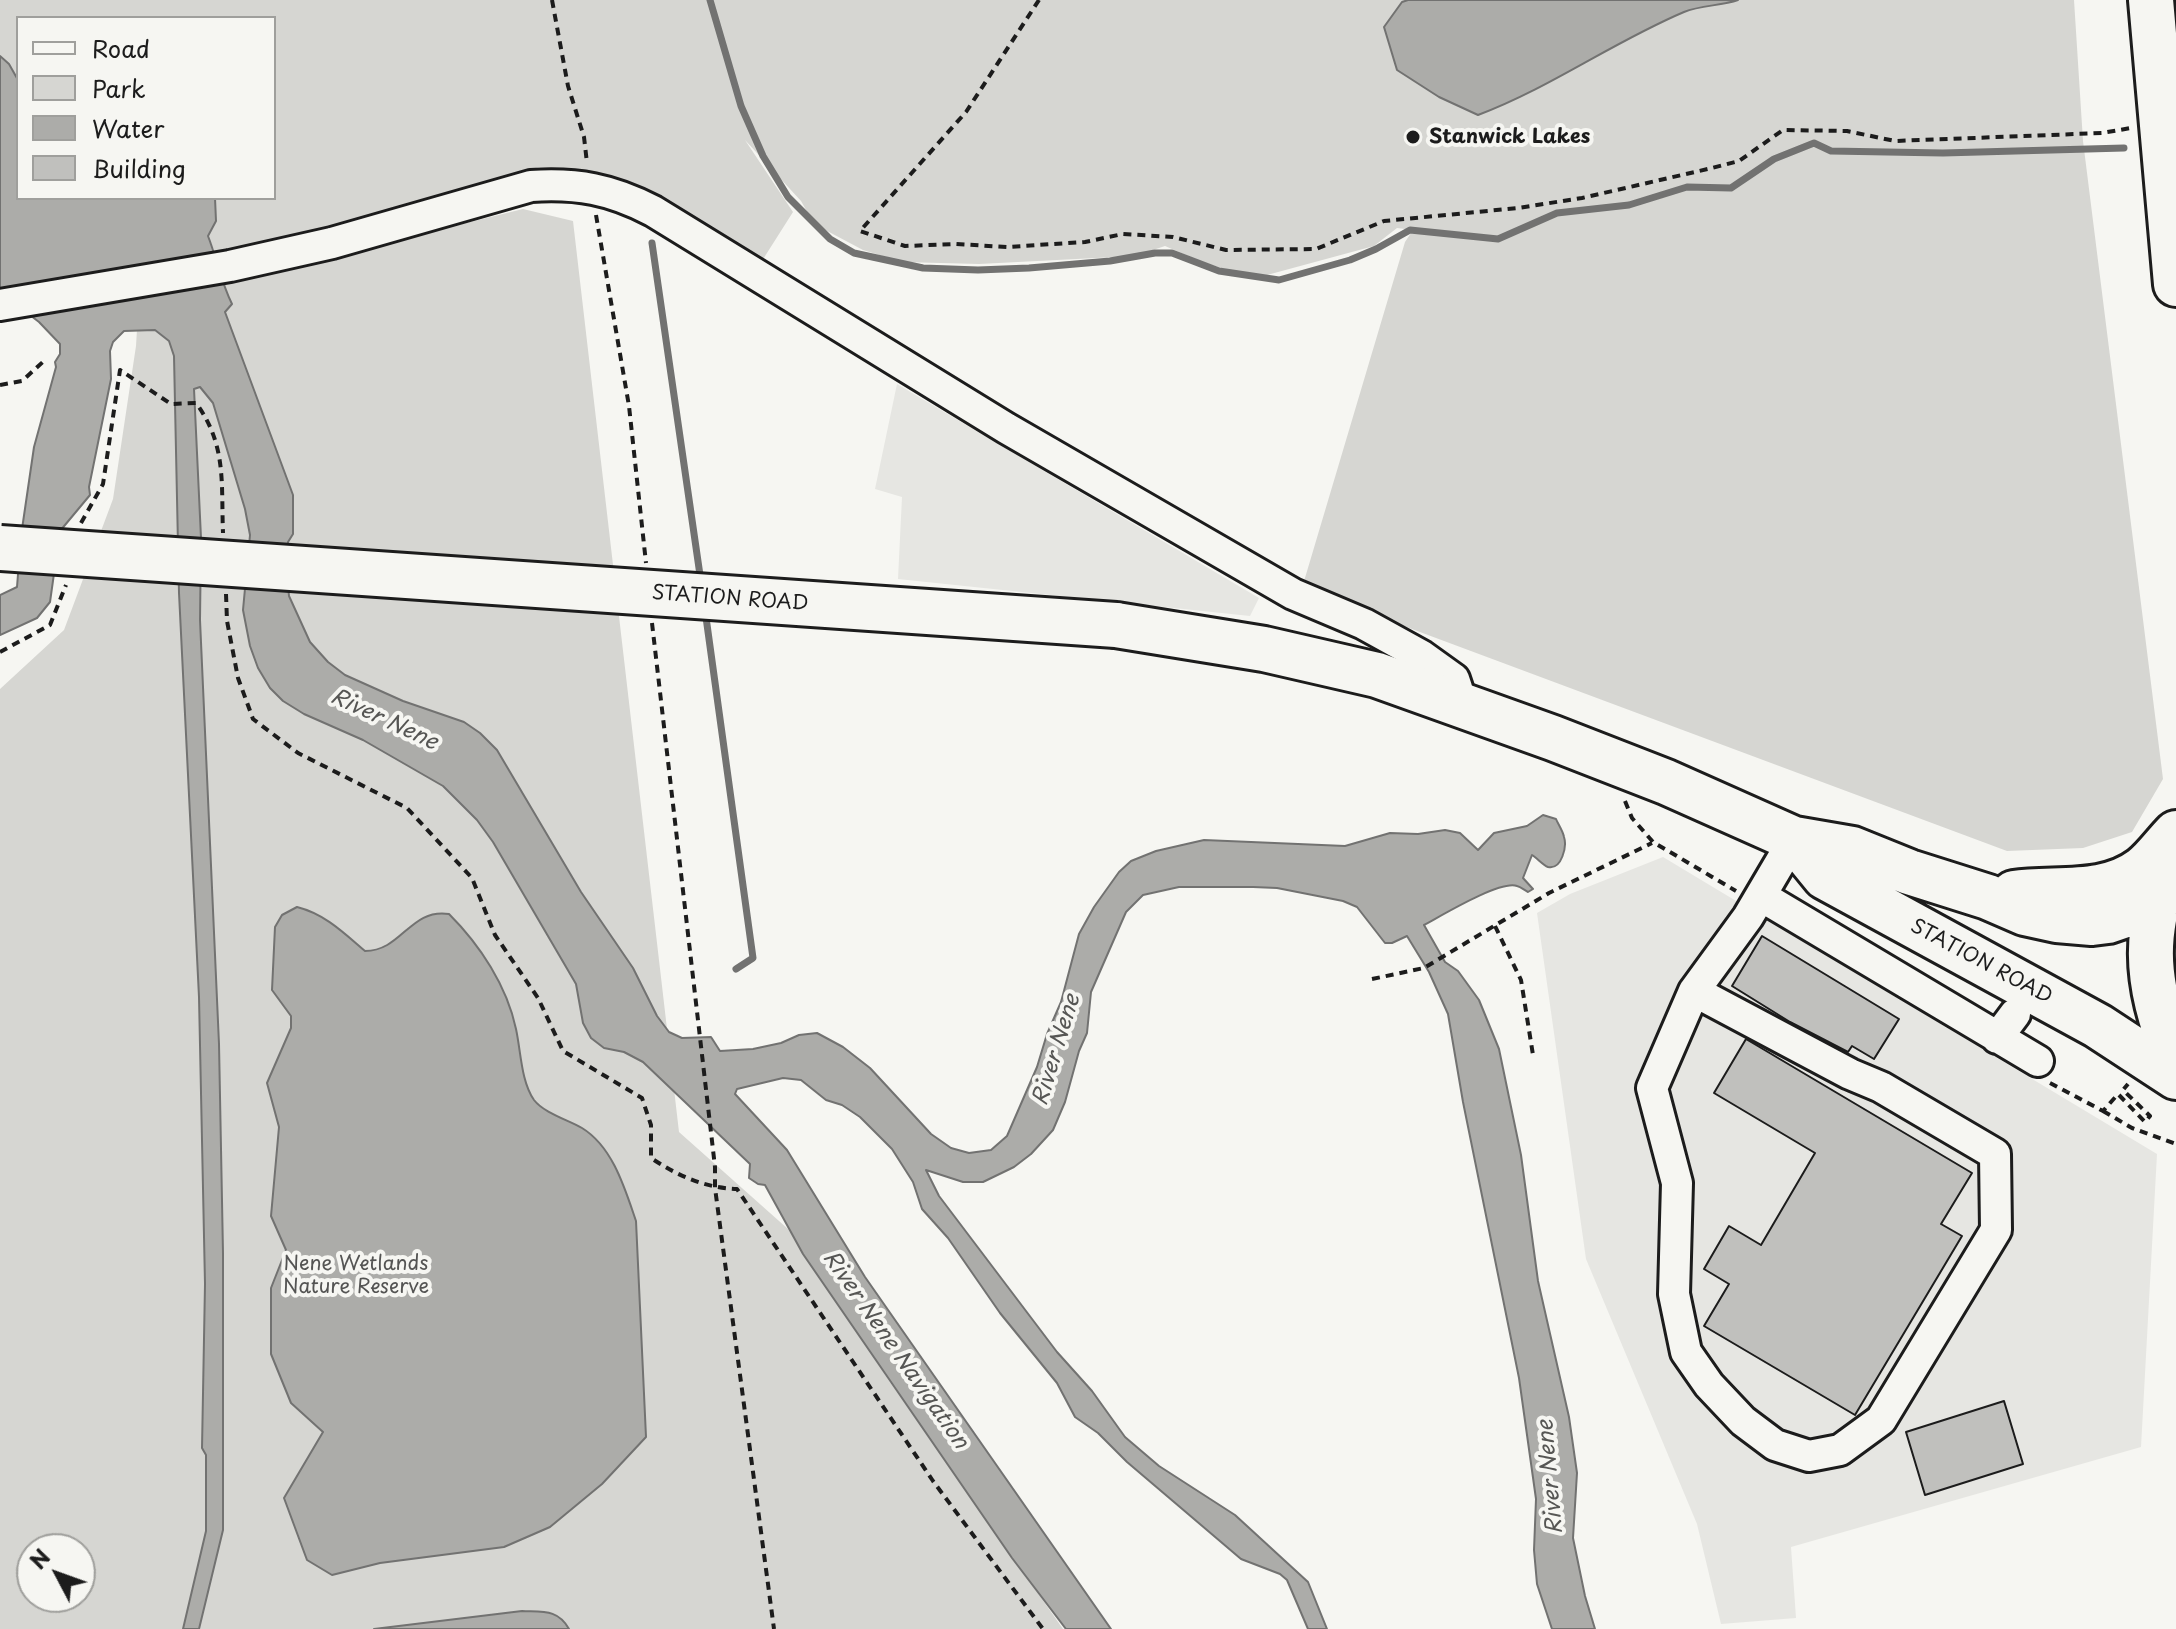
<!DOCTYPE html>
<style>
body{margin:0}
#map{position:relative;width:2176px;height:1629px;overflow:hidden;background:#f6f6f2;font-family:"Playpen Sans",sans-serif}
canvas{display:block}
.legend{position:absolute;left:16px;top:16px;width:260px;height:184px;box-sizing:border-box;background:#f6f6f2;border:2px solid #9f9f9c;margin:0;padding:10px 14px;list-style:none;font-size:24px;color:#1c1c1c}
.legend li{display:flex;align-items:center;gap:16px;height:40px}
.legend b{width:40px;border:2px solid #9f9f9c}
.north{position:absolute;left:16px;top:1533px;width:80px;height:80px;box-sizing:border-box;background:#f6f6f2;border:2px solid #9f9f9c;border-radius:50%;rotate:311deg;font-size:22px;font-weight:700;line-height:32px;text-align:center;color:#1c1c1c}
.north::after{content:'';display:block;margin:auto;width:28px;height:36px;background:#1c1c1c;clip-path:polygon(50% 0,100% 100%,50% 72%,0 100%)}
</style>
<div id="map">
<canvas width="2176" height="1629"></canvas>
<ul class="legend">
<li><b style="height:10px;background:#f6f6f2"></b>Road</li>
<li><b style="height:22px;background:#d6d6d2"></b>Park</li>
<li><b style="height:22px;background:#acaca9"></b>Water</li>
<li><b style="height:22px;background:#c0c0bd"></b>Building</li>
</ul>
<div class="north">N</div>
</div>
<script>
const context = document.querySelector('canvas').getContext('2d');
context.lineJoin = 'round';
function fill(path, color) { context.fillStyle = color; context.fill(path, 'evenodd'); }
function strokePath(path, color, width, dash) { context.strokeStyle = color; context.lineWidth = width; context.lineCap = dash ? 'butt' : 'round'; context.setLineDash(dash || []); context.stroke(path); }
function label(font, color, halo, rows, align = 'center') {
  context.font = font + ' "Playpen Sans",sans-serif'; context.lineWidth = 8; context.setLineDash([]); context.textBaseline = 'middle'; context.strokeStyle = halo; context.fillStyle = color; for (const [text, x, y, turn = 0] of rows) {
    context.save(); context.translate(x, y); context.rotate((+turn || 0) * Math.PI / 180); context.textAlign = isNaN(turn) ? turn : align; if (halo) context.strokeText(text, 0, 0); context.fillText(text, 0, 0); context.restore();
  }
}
fill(new Path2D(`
 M897,384L1259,598L1250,616L898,579L902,497L875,489Z
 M1663,857L2157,1154L2141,1447L1791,1547L1796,1618L1721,1624L1697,1524L1586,1259L1537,913L1570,894Z`), '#e6e6e2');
fill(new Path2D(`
 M0,0H2074L2083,141L2163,779L2132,832L2083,848L2007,851L1302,588L1405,242L1413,230L1397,228L1374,246L1267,275L1235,272L1205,263L1165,246L1135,256L979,264L902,262L863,250L814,224L801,201L745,140L793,212L760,264L633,188L595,172L539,167L219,262L208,236L216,221L215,198H274V18H18V80L9,64L0,56Z
 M523,209L573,221L679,1132L788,1229L890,1382L1063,1629H0V689L64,630L113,499L136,346L139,296L222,283ZM32,1549H80V1597H32Z`), '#d6d6d2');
const water = new Path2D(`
 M1408,0H1738C1721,6 1701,5 1684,12C1613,42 1550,88 1478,115L1439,97L1397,70L1384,27L1402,2Z
 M0,56L9,64L18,80V198H215L216,221L208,236C217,259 221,282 232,304L225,312L293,495V534L288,542L286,564L289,596L310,642L328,662L345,675L403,701L464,722L480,733L497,750L581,892L633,968L657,1016L669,1032L682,1038L711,1037L720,1051L753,1049L781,1043L799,1035L817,1033L843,1047L870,1068L931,1134L951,1148L969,1153L991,1150L1007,1136L1037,1067L1047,1034L1061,1002L1079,934L1094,907L1119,872L1131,861L1156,851L1204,840L1345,846L1390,833L1418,834L1445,830L1460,833L1478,850L1494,833L1527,826L1543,815L1556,819C1558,824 1563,831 1564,837C1567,846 1562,870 1548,867C1543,865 1537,858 1532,855L1523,878L1533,889L1528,892C1524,890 1521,887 1517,886C1500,880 1441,916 1424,925L1445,962L1458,971L1479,1000L1499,1049L1521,1155L1538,1281L1569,1417L1577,1473L1573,1538L1585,1596L1595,1629H1552L1537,1584L1534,1550L1536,1499L1519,1378L1463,1102L1448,1014L1429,972L1407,936L1392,943H1385L1357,907L1343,901L1277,888L1253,887H1179L1143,895L1126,912L1091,992L1087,1033L1079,1051L1065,1102L1053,1130L1031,1154L1014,1167L983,1182H963L926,1170L939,1196L1057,1352L1092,1391L1125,1437L1159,1466L1235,1515L1308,1582L1327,1629H1308L1287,1580L1280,1574L1241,1559L1127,1462L1098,1433L1075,1417L1057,1383L1000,1313L948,1238L922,1209L913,1182L892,1149L860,1117L842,1105L826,1100L801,1080L783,1078L737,1089L735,1094L787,1150L865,1277L1111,1629H1066L1012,1558L803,1254L765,1185L758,1184L749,1178L750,1164L643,1062L624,1052L604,1048L591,1038L583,1023L576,984L493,842L477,820L443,786L363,740L304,714L283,701L270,688L258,668L250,646L243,610L250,535L245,509L213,403L200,387L194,389L201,538L200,620L219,1044L223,1253V1530L199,1629H183L206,1531V1455L202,1448L205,1284L199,997L179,593L174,356L169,341L155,330L124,331L113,342L110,351L111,379L89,487L90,495L60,531L50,602L37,618L0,635V595L17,587L21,536L34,447L56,367L55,362L60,354V344L39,322L0,292Z
 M297,907C325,914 344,933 365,951C402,951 410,908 449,914C480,945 507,986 516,1029C521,1052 521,1081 534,1100C544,1113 568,1120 582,1128C613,1147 625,1189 636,1221L646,1437L602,1484L550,1527L504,1547L380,1563L332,1575L307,1560L284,1498L323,1432L291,1403L271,1354V1288L286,1250L271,1216L279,1127L267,1083L291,1028V1016L272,990L275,927L282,915Z
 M522,1611C543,1612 558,1609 569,1629H374Z`);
fill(water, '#acaca9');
strokePath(water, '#727271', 2);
strokePath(new Path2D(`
 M710,0L741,106L763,156L788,197L830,239L854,253L923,268L978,270L1029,268L1110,261L1155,253H1172L1219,271L1279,280L1350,260L1376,249L1410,230L1498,239L1557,213L1629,205L1687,187L1731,188L1774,159L1814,143L1831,151L1943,153L2124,148
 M652,243L701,582
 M705,610L753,958L736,969`), '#727271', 7);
const building = new Path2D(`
 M1762,936L1899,1019L1874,1059L1852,1046L1848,1052L1790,1022L1732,986Z
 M1746,1039L1972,1173L1941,1224L1962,1236L1855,1415L1704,1326L1729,1284L1704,1269L1729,1226L1761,1245L1815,1153L1714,1093Z
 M2004,1401L2023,1464L1925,1495L1906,1432Z`);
fill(building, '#c0c0bd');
strokePath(building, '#1c1c1c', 2);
const minor = new Path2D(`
 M0,305L230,266L332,243L531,186C577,183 611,189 653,211L1006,428L1293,594L1364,624L1422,656L1454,679L1457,688L1452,701
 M1761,896L2038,1061
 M1694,991L1850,1074L1881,1087L1995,1154L1996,1230L1881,1420L1840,1450L1809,1456L1775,1445L1743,1421L1709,1385L1686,1352L1674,1294L1677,1183L1652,1088L1694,991L1748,917L1794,839
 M1997,1038L2015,1014`);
const highway = new Path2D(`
 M2151,0L2176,284
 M1116,625L1264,649L1377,675L1553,738L1666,782L1794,839L1852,849L1909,872L1988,897L2025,913L2057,920L2092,923L2108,921L2137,911L2176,888
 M1794,839L1825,877L2098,1026L2176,1077
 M2176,847C2142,929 2143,979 2176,1060
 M2014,893C2056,887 2105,897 2142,869C2154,860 2165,844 2176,833`);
strokePath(minor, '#1c1c1c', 36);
strokePath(highway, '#1c1c1c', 50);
strokePath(new Path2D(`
 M552,0L568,86L584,137L587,163
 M1039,0L966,112L860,231L905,246L956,244L1007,247L1085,242L1123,234L1173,237L1226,250L1316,249L1384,221L1518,208L1582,198L1712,168L1739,161L1783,130L1847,131L1895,141L2102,133L2131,128
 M596,215L629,406L646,563
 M0,385L22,381L45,360
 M81,523L103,484L120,370L171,404L196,403C227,445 221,484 223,533
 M226,594L227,621L238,678L253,719L298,753L407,808L472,878L495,935L538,998L563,1051L642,1098L651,1125V1158C678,1176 705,1188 737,1189L933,1481L1043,1629
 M652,623L715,1167V1188L774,1629
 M0,652L50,625L66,585
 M1625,801L1632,818L1653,842L1736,891
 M1495,926L1521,980L1533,1055
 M1372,979L1424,968L1549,893L1652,843
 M2050,1083L2103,1111L2118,1094L2145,1122L2150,1116L2123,1090L2128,1084
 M2103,1111L2132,1128L2176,1144`), '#1c1c1c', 4, [8, 6]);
strokePath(minor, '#f6f6f2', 30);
strokePath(highway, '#f6f6f2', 44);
const highwayBridge = new Path2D(`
 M0,548L1116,625`);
strokePath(highwayBridge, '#1c1c1c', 50, []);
strokePath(highwayBridge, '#f6f6f2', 44);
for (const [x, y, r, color] of [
 [1413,137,8,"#1c1c1c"]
]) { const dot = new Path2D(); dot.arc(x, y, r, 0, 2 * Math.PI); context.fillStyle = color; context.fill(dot); strokePath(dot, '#f6f6f2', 3); }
label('bold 20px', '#1c1c1c', '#f6f6f2', [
 ["Stanwick Lakes",1429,137]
], 'left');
label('20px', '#1c1c1c', '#f6f6f2', [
 ["STATION ROAD",730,599,4],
 ["STATION ROAD",1981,962,28]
]);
label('20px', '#545453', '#f6f6f2', [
 ["Nene Wetlands",356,1264],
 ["Nature Reserve",356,1287]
]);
label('italic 22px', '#565654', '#f6f6f2', [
 ["River Nene",384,720,25],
 ["River Nene",1057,1050,-73],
 ["River Nene Navigation",895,1350,55],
 ["River Nene",1551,1477,-95]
]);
</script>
